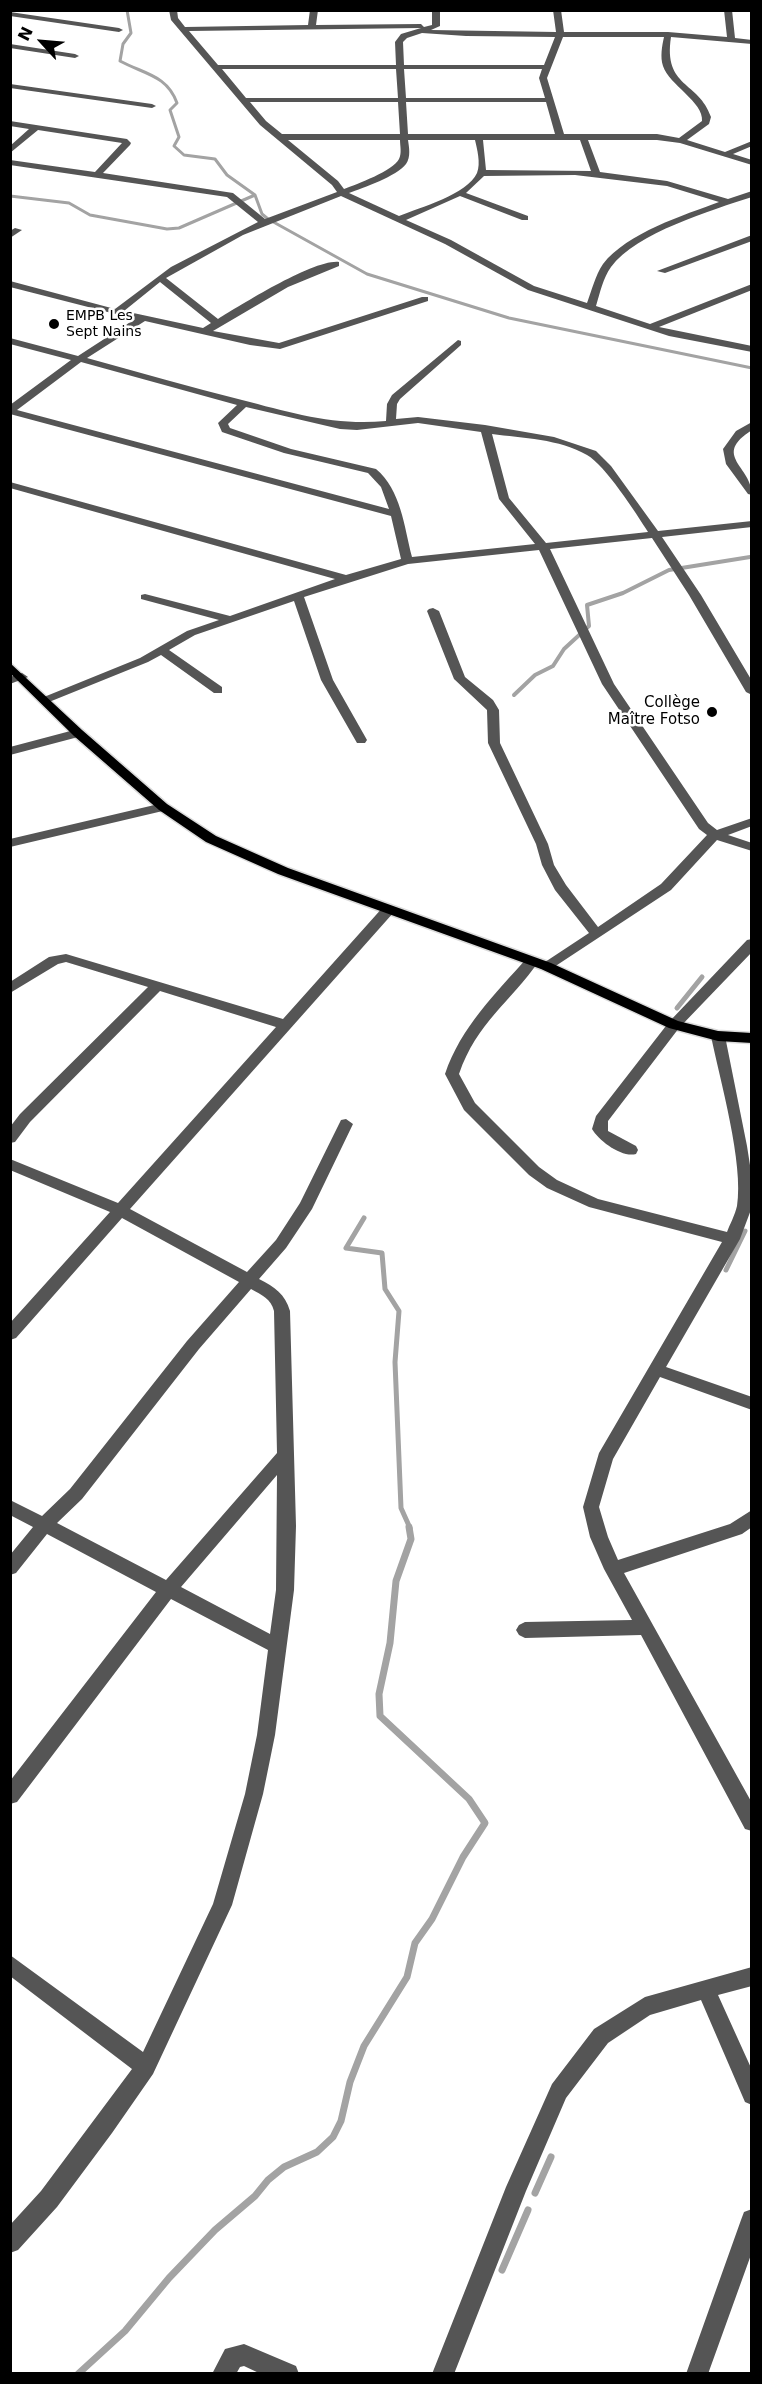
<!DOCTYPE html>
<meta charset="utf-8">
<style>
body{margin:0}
#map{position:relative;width:762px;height:2384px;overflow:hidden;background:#fff;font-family:"DejaVu Sans",sans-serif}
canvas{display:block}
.frame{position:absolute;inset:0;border:12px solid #000;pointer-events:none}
.north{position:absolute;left:12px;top:12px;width:60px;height:60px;-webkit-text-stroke:4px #fff;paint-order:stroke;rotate:296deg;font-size:16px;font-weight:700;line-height:24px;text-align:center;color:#000}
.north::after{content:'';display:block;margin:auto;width:21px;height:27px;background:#000;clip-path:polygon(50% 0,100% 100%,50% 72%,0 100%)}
</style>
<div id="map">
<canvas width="762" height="2384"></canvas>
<div class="frame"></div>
<div class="north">N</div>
</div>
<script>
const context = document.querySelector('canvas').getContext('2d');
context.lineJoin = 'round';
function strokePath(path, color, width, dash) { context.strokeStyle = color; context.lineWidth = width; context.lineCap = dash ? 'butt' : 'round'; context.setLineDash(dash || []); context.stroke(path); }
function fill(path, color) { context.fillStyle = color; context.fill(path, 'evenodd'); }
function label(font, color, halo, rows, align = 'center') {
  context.font = font + ' "DejaVu Sans",sans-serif'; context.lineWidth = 5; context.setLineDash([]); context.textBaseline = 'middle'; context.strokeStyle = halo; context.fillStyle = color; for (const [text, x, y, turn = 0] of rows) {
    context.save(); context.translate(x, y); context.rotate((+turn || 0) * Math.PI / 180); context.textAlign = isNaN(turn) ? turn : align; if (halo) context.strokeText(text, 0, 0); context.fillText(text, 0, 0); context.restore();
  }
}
strokePath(new Path2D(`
 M127,10L131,33L123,44L120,61C144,74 167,75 177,103L170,110L179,137L174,146L184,155L215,159L227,175L255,195L262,214L268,219L367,274L509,318L752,368
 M10,196L69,203L90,215L167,229L179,228L255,195`), '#a3a3a3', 3);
strokePath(new Path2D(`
 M514,695L535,675L553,666L564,649L589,626L587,605L623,593L669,570L750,557`), '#a3a3a3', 4);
strokePath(new Path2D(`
 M677,1008L702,977
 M364,1218L346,1248L382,1253L385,1289L399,1311L395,1362L401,1508L410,1528
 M726,1270L745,1231`), '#a3a3a3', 5);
strokePath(new Path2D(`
 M535,2193L551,2157
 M502,2270L528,2210
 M78,2374L125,2331L169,2278L215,2230L255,2196L268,2180L284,2167L317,2152L333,2137L341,2121L350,2082L364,2046L407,1977L415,1943L432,1919L463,1857L485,1823L469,1799L380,1716L379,1694L390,1643L396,1581L411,1539L409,1527`), '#a3a3a3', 7);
const major = new Path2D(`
 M10,663L82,730L167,804L216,836L288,868L551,963L678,1021L718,1031L752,1033V1043L718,1041L669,1028L541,969L278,874L206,842L159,810L74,736L10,673Z`);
strokePath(major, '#dbdbdb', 3);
fill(new Path2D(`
 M169,10H177L178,18L185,27L308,25L310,10H318L316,25L421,24L424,27L432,25V10H440V26L431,30L556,32L553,10H561L564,32H668L727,37L724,10H732L735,38L752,40V44L671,37C663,88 699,81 711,117L709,124L687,140L725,152L752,141V146L733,154L752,160V165L680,143L657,140H588L600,172L667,181L728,199L752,191V197C712,210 636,233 611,267C603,278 600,293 596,306L650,324L752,284V290L659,327L752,346V352L669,336L528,290L445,244L341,196L243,235L166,278L218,319C241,305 314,259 339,262V266L288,287L213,331L279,343L422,297H428V301L280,349L250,345L145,321L87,358C139,372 190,387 242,400C292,413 335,426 386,421L387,404L392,395L458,340L461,341V345L400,399L397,404L396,419L418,417L485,425L554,437L596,451L611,466L658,531L752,521V527L662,537L701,595L752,681V695L746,692L689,595L652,538L550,549L614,684L708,823L717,830L752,818V826L728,835L752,843V851L717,840L671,890L551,969H541L539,966L589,933L555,890L542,865L536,844L488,743L487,710L454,679L427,611L429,609L433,608L439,611L465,677L493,700L499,710L500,743L548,844L554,865L566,885L598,927L661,884L707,835L699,829L602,684L539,550L408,564L304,597L333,680L367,740L365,743H357L321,680L294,601L195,635L169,650L222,687V693H214L161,655L148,662L49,702H41L39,699L140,658L187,631L219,620L141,599V595L145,594L230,616L335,579L10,488V482L346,575L401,559L391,516L10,414V405L71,360L10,344V338L78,356L135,319L10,287V281L115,309L171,267L258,222L227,197L10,165V160L95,172L122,143L38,130L10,153V146L29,129L10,126V121L127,139L131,143L130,145L103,173L233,193L265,219L337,192L332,185L260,125L171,20ZM421,28L401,34L395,42L396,65H218L189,31ZM422,33L466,36L555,37L544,65H404L403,42L407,38ZM563,37H664C662,46 660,57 663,66C669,85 704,102 702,121L679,138L657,134H564L547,78ZM222,69H396L398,98H246ZM404,69H542L539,78L545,98H406ZM250,102H398L400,134H282L266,121ZM406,102H546L555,134H408ZM288,140H400C400,146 402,153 399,159C393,171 357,184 344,189L338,181ZM408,140H475C477,149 481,163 477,173C468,194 419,208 399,216L349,193C363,188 397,176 406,164C411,157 409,147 408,140ZM483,140H580L591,171L486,170ZM575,175L667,186L719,202C684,215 627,233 603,264C595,276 592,290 587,303L534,286L451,240L406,220L460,196L522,220H528V216L466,193L484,176ZM160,282L211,323L203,328L124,311ZM81,362L237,405L218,423L222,432L284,453L368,473L381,487L389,509L17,410ZM246,407L340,429L357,430L418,423L481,432L499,499L535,544L412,557C404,526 401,490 376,469L291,449L230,428L228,424ZM492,434C522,438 560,439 587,455C605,465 636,513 648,532L546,543L509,498Z
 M10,12L119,28L123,30L119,32L10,16Z
 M10,44L75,54L79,56L75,58L10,48Z
 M10,84L152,104L156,106L152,108L10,88Z
 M15,228L22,230L10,238V231Z
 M752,235V241L665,273L657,271Z
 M752,422V430C711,456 752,466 752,495L748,494L726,464L723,449L736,431Z
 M22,673L28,677L10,684V677Z
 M78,729L84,733L82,736L10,755V747Z
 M163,803L167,804V810L10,847V839Z
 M389,905L396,909L394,912L130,1209L247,1272L276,1240L300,1203L341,1120L346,1119L353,1124L312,1209L286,1248L259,1279C275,1287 285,1294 290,1311L296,1526L294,1590L275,1735L263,1794L232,1905L153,2074L112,2133L57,2207L18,2250L10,2253V2225L41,2191L132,2069L10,1976V1955L143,2052L213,1904L245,1794L257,1735L268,1650L171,1599L17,1802L10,1804V1781L156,1592L47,1534L16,1573L10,1575V1555L33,1527L10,1515V1500L42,1516L70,1489L187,1341L239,1282L122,1218L16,1338L10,1340V1323L110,1212L10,1170V1159L118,1203L276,1027L160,991L30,1122L15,1142L10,1143V1127L20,1114L148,987L66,962L58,964L10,993V982L49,957L66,954L283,1019L384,906ZM251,1289C262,1295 271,1299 274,1311L277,1453L166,1580L57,1523L82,1499L199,1349ZM277,1475L276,1590L270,1634L181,1587Z
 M752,939V952L679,1028L608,1121V1131L636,1146L638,1150L636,1154C622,1158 599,1141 592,1129L596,1116L669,1022L747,940Z
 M532,957L539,961C510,1003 477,1022 459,1074L475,1103L539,1167L557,1180L598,1199L727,1232C730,1224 735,1215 737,1206C744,1164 720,1080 711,1036L718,1031L725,1036L747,1146L752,1178V1207L740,1239L666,1367L752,1397V1410L660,1377L613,1459L599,1507L608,1537L618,1560L730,1524L752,1510V1527L742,1534L624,1573L752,1803V1831L745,1829L641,1635L525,1638L519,1635L516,1630L519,1625L525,1622L632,1620L604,1569L590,1537L583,1507L599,1453L722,1242L589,1207L547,1188L529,1175L464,1110L445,1074C461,1027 495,994 527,958Z
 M752,1967V1986L718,1995L752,2070V2105L745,2102L701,2000L650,2015L608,2043L566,2098L526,2191L454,2374H432L506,2187L552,2084L594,2029L645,1997Z
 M752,2209V2252L708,2374H686L741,2220L744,2212Z
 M244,2344L296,2366L299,2374H261L244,2366L240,2367L236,2374H212L225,2349Z`), '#555');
fill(major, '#000');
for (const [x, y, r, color] of [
 [54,324,6,"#000"],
 [712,712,6,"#000"]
]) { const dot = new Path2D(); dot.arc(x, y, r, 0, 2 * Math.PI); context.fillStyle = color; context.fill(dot); strokePath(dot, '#fff', 2); }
label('14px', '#000', '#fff', [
 ["EMPB Les",66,316],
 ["Sept Nains",66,332]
], 'left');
label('15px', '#000', '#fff', [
 ["Collège",700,703],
 ["Maître Fotso",700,720]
], 'right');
</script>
